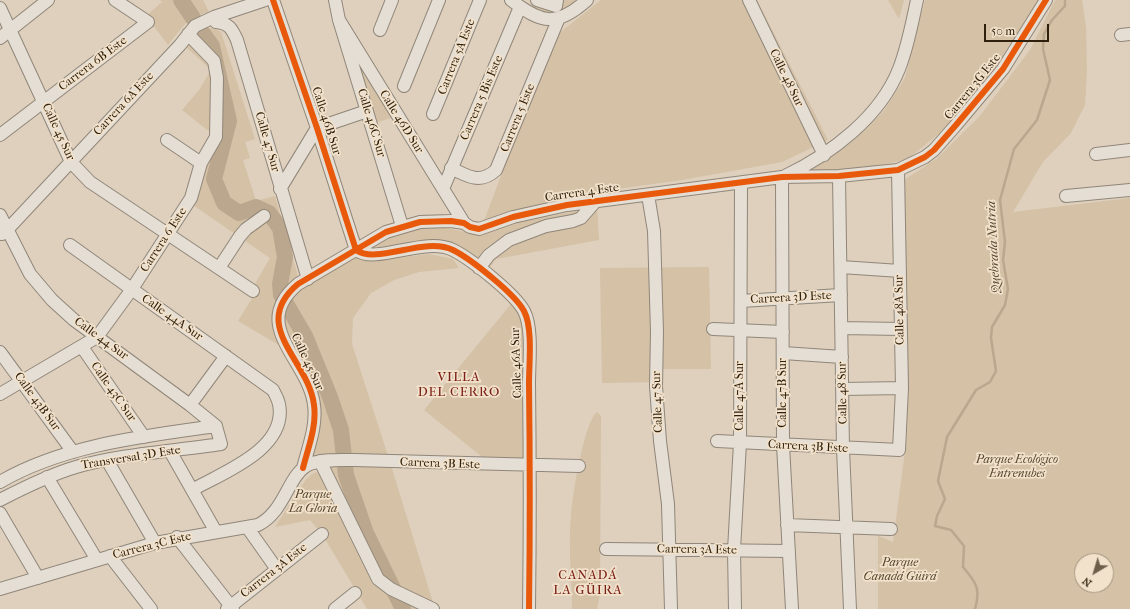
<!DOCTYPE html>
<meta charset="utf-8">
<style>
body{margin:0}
#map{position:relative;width:1130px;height:609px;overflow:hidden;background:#ded0bd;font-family:"IM FELL French Canon",serif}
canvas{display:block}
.north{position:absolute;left:1074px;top:553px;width:40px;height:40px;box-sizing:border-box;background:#f2e2cc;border:1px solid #a4947f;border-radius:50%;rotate:218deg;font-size:11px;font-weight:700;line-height:16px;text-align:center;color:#2f200b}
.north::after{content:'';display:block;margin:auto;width:14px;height:18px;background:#6c5e49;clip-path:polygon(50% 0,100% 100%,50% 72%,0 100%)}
.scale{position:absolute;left:984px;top:24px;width:65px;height:18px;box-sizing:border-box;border:2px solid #2f200b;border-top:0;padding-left:5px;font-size:12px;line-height:14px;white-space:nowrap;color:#2f200b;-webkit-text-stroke:3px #f2e2cc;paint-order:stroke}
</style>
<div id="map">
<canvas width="1130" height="609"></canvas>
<div class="north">N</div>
<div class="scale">50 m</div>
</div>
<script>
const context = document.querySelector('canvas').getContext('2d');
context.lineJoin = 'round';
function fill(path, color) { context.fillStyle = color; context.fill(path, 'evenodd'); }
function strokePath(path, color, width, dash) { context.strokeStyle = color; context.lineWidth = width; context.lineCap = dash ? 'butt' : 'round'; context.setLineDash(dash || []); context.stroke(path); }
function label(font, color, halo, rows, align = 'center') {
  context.font = font + ' "IM FELL French Canon",serif'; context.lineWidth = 3.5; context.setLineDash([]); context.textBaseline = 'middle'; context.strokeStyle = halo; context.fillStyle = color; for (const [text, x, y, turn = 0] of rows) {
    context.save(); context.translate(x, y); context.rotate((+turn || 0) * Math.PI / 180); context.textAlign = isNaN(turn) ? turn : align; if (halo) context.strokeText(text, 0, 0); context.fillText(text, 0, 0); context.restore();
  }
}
fill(new Path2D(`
 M160,0H203L209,12C187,17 181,29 168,45L146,16L162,2Z
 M560,0H582L560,16L536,12L523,2L557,12Z
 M601,0H757L828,140L782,162L682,180L566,196L484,221L553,38Z
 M888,0H904L899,19Z
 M925,0H1039L982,87L942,131L908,159L864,169L811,170L853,141L883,112L905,78Z
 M1055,0H1082L1086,27L1087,71L1085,105L1071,133L1043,162L1013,212L1130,198V609H878V536L893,542L907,436L908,379L904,180L936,159L979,117L1030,50ZM1082,561H1106V585H1082Z
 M203,28H213L221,32L255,139L245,142L250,158L243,160L256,201L275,196L299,280L274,329L279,345L238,321L256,292L252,289L270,258L193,205L201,176L220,140L182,110L199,90L211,70L185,46Z
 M350,43L393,117L373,124Z
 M597,207L599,240L496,259L489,269L465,251H363L407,229L440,227L477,234L515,223Z
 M429,254L453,259L459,268L419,272L394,280L371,293L353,318L352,344L390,462L435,609H367L322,534L310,520L275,527L306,479L312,474L319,471L309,459C312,445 318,431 319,417C322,382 300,348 280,322L290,297L301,286L353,256L374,261Z
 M709,267L711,369H663V382L602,383L600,268Z
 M511,304C520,314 522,324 524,338L523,462L487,461L424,410Z
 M597,412L601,416L600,594L597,609H572C572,579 568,547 571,517C572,498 584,422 597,412Z`), '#d4c1a6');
strokePath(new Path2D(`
 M975,609C981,589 976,582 963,567L964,546L951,530L935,526L937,516L945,499L938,481L947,437L976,390L990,382L996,371L991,338L992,327L1005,305L1008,289L1003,260L1005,242L1000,200L1014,149L1037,120L1050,80L1043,49L1044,34L1052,20L1065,6V0`), '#baa78d', 2.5);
strokePath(new Path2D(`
 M181,0L193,18
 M201,31L212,46L229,121L214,179L224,203L239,213L256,207L269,213L280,228L285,257L280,284L281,295L305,336L330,397L341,430L346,475L366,533L403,609`), '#baa78d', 16);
const minor = new Path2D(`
 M273,0L317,128L356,250C377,265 424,236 453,250C471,259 515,294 524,311C533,328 529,363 529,383C530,458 530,533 529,609
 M335,0L339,20L402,226
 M511,0C542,24 557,27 587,0
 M537,0L556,6L557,0
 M749,0L824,155
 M0,8L71,162L90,182L253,291
 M214,17L216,22C229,23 232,29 237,40L308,279
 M339,20L464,223
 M380,30L392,0
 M1121,35L1130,34
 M0,38L48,0
 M404,86L439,0
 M433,114L480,0
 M0,135L148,22L115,0
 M167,140L201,163
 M1096,154L1130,150
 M451,168C468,177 481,184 496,170L558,20
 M785,176C831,154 880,117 899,69C908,46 912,23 917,0
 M839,176L843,449L850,609
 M782,177L783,445L792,609
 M280,189L317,128L367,111
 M443,189L520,7
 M648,195L654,231L657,332L656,386L660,441L668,504L671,609
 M1066,196L1130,190
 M0,215L30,274L52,300L74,320L190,405L216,426L221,444C174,451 121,454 76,467C49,475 25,487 0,500
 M2,234L7,230L180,45L195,26L214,17L265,0
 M70,245L273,390C275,394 278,399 279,404C288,449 222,473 192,490
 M841,267L900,271
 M219,268L240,236L246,229L264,216
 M479,268L489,255L509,240L546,226L573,221L581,218L595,202
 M741,301L841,295
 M842,328L901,329
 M713,329L783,332
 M82,347L144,437
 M0,352L73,452
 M783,353L842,357
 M843,389L902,388
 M0,394L97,337L132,289L191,198L201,163L216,137L217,78L214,61L188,34
 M190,405L226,356
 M717,441L899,450L902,388L898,170
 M170,451L216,532
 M107,460L155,543
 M320,461L378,579L391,589L433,609
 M303,468C308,448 317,426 314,405C309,360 248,326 298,284L386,232L420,222L451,221L464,223L470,227L479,229L513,217L567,205L782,177L839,176L898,170L925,157L934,150L956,125L1003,69L1046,0
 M47,477L97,560
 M0,482C63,445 145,436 216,426
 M0,513L38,578
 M787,525L891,529
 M247,527L276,568
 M177,537L233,609
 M606,549L789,551
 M110,556L151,609
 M0,589L155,543L258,525C286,511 288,473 310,464C324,459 340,460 354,460L579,466
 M227,609L322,534
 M335,609L355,593
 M735,609L734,550L740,443L741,183`);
strokePath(minor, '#908679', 14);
strokePath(minor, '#e5ded4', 12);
strokePath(new Path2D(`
 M273,0L317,128L356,250C377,265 424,236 453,250C471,259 515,294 524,311C533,328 529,363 529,383C530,458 530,533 529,609
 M303,468C308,448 317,426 314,405C309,360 248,326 298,284L386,232L420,222L451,221L464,223L470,227L479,229L513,217L567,205L782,177L839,176L898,170L925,157L934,150L956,125L1003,69L1046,0`), '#e8590c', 6);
label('12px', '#2f200b', '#f2e2cc', [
 ["Carrera 5A Este",457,57,-68],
 ["Carrera 6B Este",93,64,-37],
 ["Calle 48 Sur",786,78,64],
 ["Carrera 3G Este",973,87,-51],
 ["Carrera 5 Bis Este",482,98,-67],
 ["Carrera 6A Este",124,104,-47],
 ["Carrera 5 Este",518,118,-68],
 ["Calle 46B Sur",326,121,72],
 ["Calle 46D Sur",401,122,58],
 ["Calle 46C Sur",371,123,73],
 ["Calle 45 Sur",58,132,65],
 ["Calle 47 Sur",267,142,74],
 ["Carrera 4 Este",582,193,-8],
 ["Carrera 6 Este",164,240,-57],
 ["Carrera 3D Este",791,298,-3],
 ["Calle 48A Sur",900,310,-91],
 ["Calle 44A Sur",172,318,35],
 ["Calle 44 Sur",101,339,36],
 ["Calle 45 Sur",307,362,65],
 ["Calle 46A Sur",517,363,-92],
 ["Calle 43C Sur",113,392,55],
 ["Calle 47B Sur",783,393,-90],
 ["Calle 48 Sur",843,393,-91],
 ["Calle 47A Sur",740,396,-90],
 ["Calle 43B Sur",37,402,54],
 ["Calle 47 Sur",658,402,-92],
 ["Carrera 3B Este",808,447,3],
 ["Transversal 3D Este",131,458,-9],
 ["Carrera 3B Este",440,464,2],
 ["Carrera 3C Este",152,546,-14],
 ["Carrera 3A Este",697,550,1],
 ["Carrera 3A Este",274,571,-38]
]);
label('italic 12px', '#56452d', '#f2e2cc', [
 ["Parque Ecológico",1017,460],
 ["Entrenubes",1017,474],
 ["Parque",313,495],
 ["La Gloria",313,509],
 ["Parque",900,563],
 ["Canadá Güirá",900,577]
]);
label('italic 13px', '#5a4931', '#f2e2cc', [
 ["Quebrada Nutria",994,247,-93]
]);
context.letterSpacing = '1px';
label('13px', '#7a1f14', '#f2e2cc', [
 ["VILLA",459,378],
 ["DEL CERRO",459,393],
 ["CANADÁ",588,576],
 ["LA GÜIRA",588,591]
]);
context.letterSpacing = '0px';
</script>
